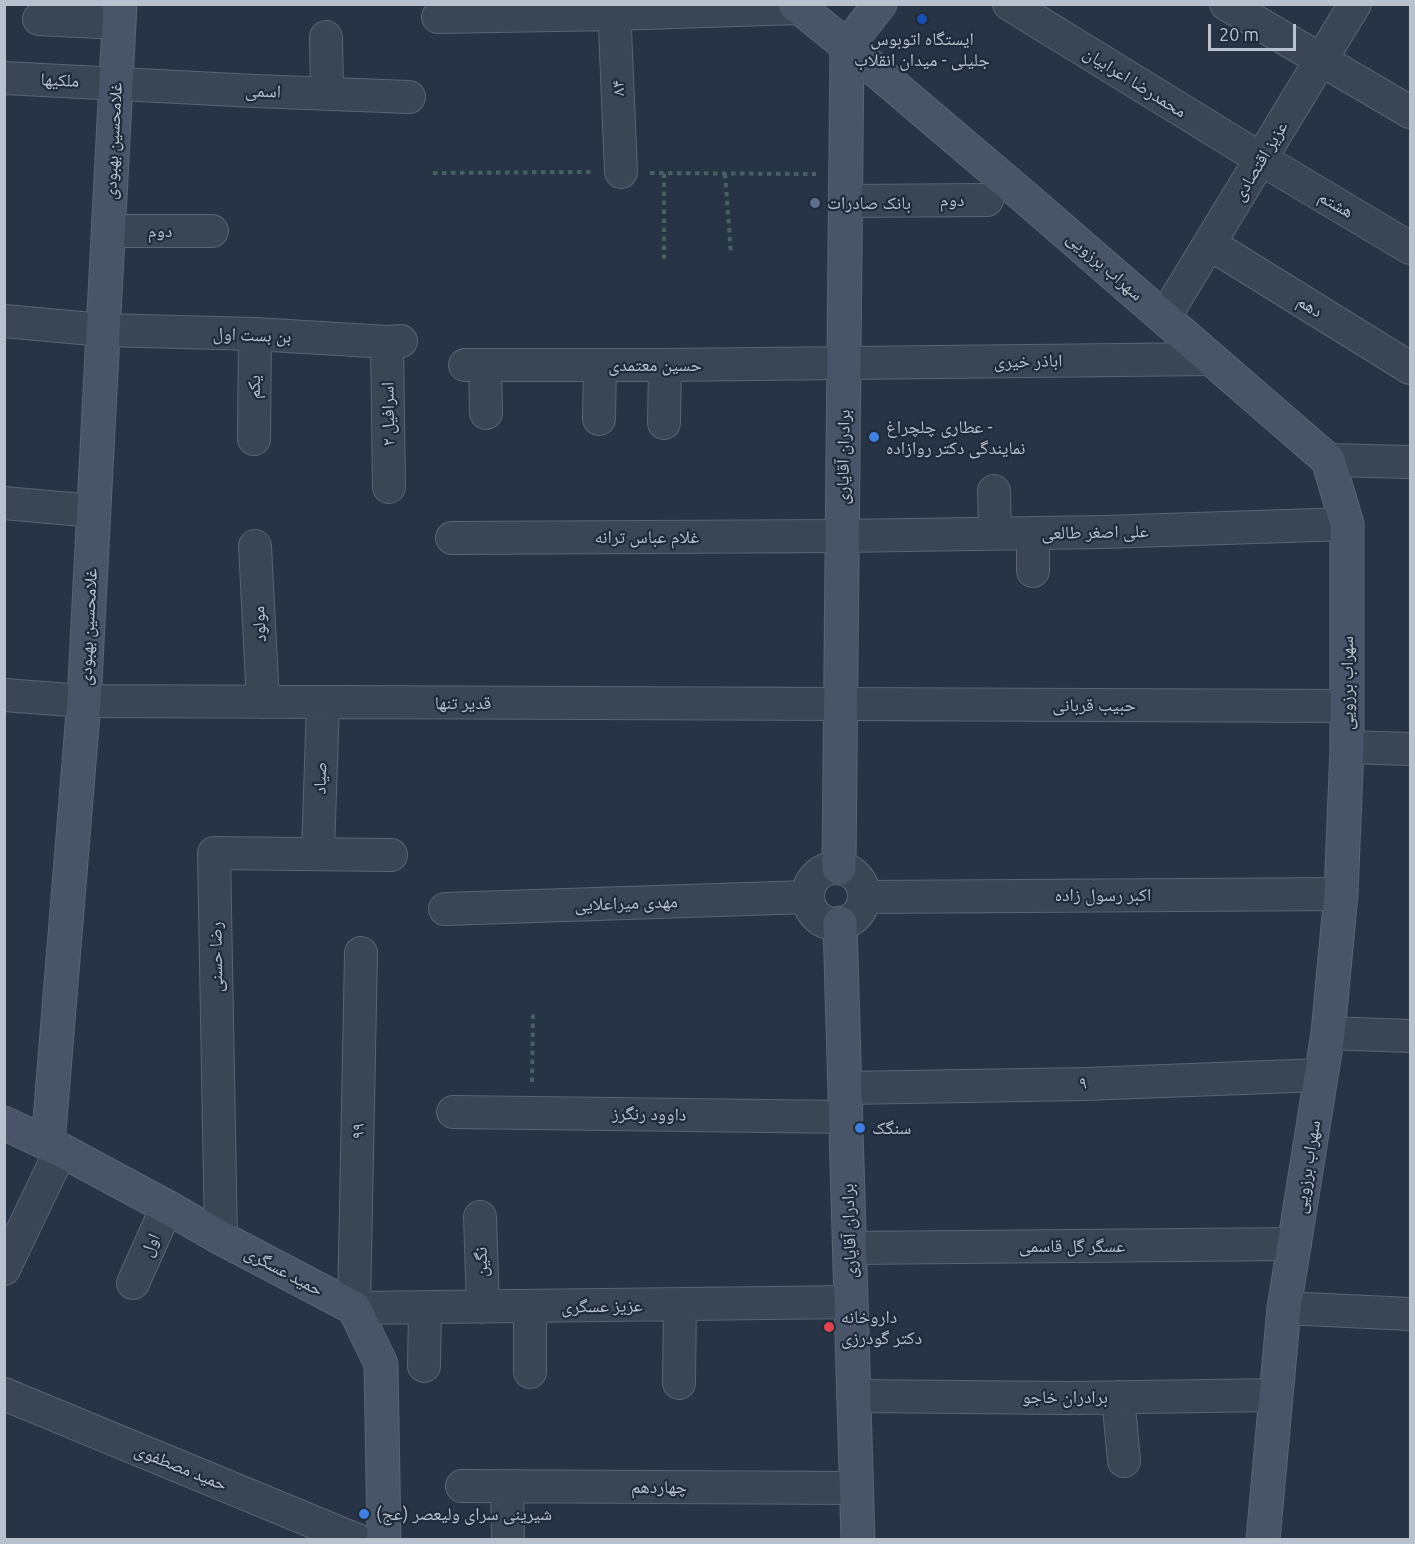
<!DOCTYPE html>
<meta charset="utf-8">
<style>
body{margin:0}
#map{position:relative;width:1415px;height:1544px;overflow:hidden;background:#263446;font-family:Ubuntu,sans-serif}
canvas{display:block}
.frame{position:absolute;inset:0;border:6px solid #b9c1ce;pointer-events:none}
.scale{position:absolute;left:1208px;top:24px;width:88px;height:27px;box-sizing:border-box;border:3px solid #b9c1ce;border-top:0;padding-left:8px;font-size:18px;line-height:21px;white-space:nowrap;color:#b9c1ce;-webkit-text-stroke:4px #1f2b3b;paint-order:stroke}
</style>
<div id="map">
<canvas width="1415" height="1544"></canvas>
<div class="frame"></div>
<div class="scale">20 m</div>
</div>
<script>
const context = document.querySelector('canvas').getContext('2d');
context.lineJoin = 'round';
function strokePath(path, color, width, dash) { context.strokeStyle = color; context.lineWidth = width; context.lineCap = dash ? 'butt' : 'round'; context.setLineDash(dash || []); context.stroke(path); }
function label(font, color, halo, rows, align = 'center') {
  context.font = font + ' Ubuntu,"Noto Naskh Arabic",sans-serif'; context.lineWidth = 4.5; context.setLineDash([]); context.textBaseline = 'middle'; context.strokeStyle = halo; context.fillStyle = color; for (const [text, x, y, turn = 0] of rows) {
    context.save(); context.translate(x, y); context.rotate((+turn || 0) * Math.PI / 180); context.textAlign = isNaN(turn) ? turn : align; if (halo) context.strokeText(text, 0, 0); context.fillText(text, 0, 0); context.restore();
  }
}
const street = new Path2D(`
 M614,4L621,172
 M1009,4L1261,159L1410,248
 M1226,4L1410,112
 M438,17L614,14L799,8
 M39,19L119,23
 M326,37L327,93
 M4,78L255,91L409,97
 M845,201L987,200
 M108,231H212
 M1210,244L1410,368
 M1164,318L1355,4
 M4,321L103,330L255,334L387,342L401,341
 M387,342L389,487
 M465,365H665L1212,359
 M485,365L486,413
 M599,419L600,365
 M664,423L665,365
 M254,439L255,334
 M1328,460L1410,462
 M994,491L995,533
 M4,503L94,511
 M452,538L842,536L1104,532L1347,524
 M255,546L263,702
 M1033,571V533
 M4,695L84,701L1347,706
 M1347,747L1410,749
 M318,853L323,702
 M808 896a28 28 0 1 1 56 0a28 28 0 1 1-56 0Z
 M864,897L1341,894
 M445,909L808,897
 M361,953L354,1308L851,1302
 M1328,1033L1410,1036
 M845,1088L1086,1084L1321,1075
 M453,1112L846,1117
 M480,1217L483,1307
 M221,1238L214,853L391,855
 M849,1248L1295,1244
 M4,1269L61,1150
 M133,1283L167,1207
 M1284,1308L1410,1314
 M424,1366L425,1308
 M530,1372V1306
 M679,1383L680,1305
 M4,1394L357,1540
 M853,1396L1069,1398L1276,1395
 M1118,1397L1124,1461
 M462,1486L856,1488
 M507,1486L508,1539`);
const secondary = new Path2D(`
 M795,4L847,46L1027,199L1328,460L1347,524V747L1341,894L1328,1033L1284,1308L1263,1540
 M847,46L880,4
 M839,868L847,46
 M840,923L858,1540
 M4,1123L61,1150L167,1207L221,1238L354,1308L381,1364L384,1540
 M48,1144L84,701L120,4`);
strokePath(street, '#5a6472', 34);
strokePath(secondary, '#5a6472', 35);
strokePath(new Path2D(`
 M433,173L591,172
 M650,173L816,174
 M725,174L731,254
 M664,259V173
 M532,1082L533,1010`), '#476062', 4, [4.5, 4.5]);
strokePath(street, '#3b4655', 32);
strokePath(secondary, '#495468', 33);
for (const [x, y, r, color] of [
 [922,19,6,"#1a4fb4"],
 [815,203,6,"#5c6f8a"],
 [874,437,6,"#3f7fe0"],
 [860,1128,6,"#3f7fe0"],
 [829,1327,6,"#e0444e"],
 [364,1514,6,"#3f7fe0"]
]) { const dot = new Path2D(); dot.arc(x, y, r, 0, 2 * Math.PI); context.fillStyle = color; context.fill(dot); strokePath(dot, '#1f2b3b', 2); }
label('18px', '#b9c1ce', '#1f2b3b', [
 ["ایستگاه اتوبوس",922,39,"center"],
 ["جلیلی - میدان انقلاب",922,60,"center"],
 ["بانک صادرات",827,203],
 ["عطاری چلچراغ -",886,427],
 ["نمایندگی دکتر روازاده",886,448],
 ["سنگک",872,1128],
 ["داروخانه",841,1317],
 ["دکتر گودرزی",841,1338],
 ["شیرینی سرای ولیعصر (عج)",376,1514]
], 'left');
label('18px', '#b9c1ce', '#1f2b3b', [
 ["ملکیها",60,80,3],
 ["محمدرضا اعرابیان",1135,82,32],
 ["۸۴",618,88,-93],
 ["اسمی",263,91,2],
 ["غلامحسین بهبودی",113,141,-87],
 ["عزیز اقتصادی",1260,161,-59],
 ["دوم",952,200],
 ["هشتم",1336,204,30],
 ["دوم",160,231],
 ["سهراب برزویی",1105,266,41],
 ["دهم",1310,306,32],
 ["بن بست اول",252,335,2],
 ["اباذر خیری",1028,361,-1],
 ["حسین معتمدی",655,365],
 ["یکم",254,387,-90],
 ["اسرافیل ۲",388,414,-91],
 ["برادران آقایاری",843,457,-89],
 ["علی اصغر طالعی",1095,532,-1],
 ["غلام عباس ترانه",647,537],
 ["مولود",259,624,-93],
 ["غلامحسین بهبودی",88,627,-87],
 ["سهراب برزویی",1347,683,-90],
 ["قدیر تنها",463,703],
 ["حبیب قربانی",1094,705],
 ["صیاد",320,778,-88],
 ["اکبر رسول زاده",1103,895],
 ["مهدی میراعلایی",626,903,-2],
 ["رضا حسنی",216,957,-91],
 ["۹",1083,1083,-2],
 ["داوود رنگرز",649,1114,1],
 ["۹۹",358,1131,-89],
 ["سهراب برزویی",1307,1167,-81],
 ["برادران آقایاری",849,1231,-92],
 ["اول",150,1245,-66],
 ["عسگر گل قاسمی",1072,1246],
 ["نگین",481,1262,-91],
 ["حمید عسگری",284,1271,28],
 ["عزیز عسگری",602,1306,-1],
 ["برادران خاجو",1065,1397],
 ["حمید مصطفوی",181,1467,22],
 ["چهاردهم",659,1487]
]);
</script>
